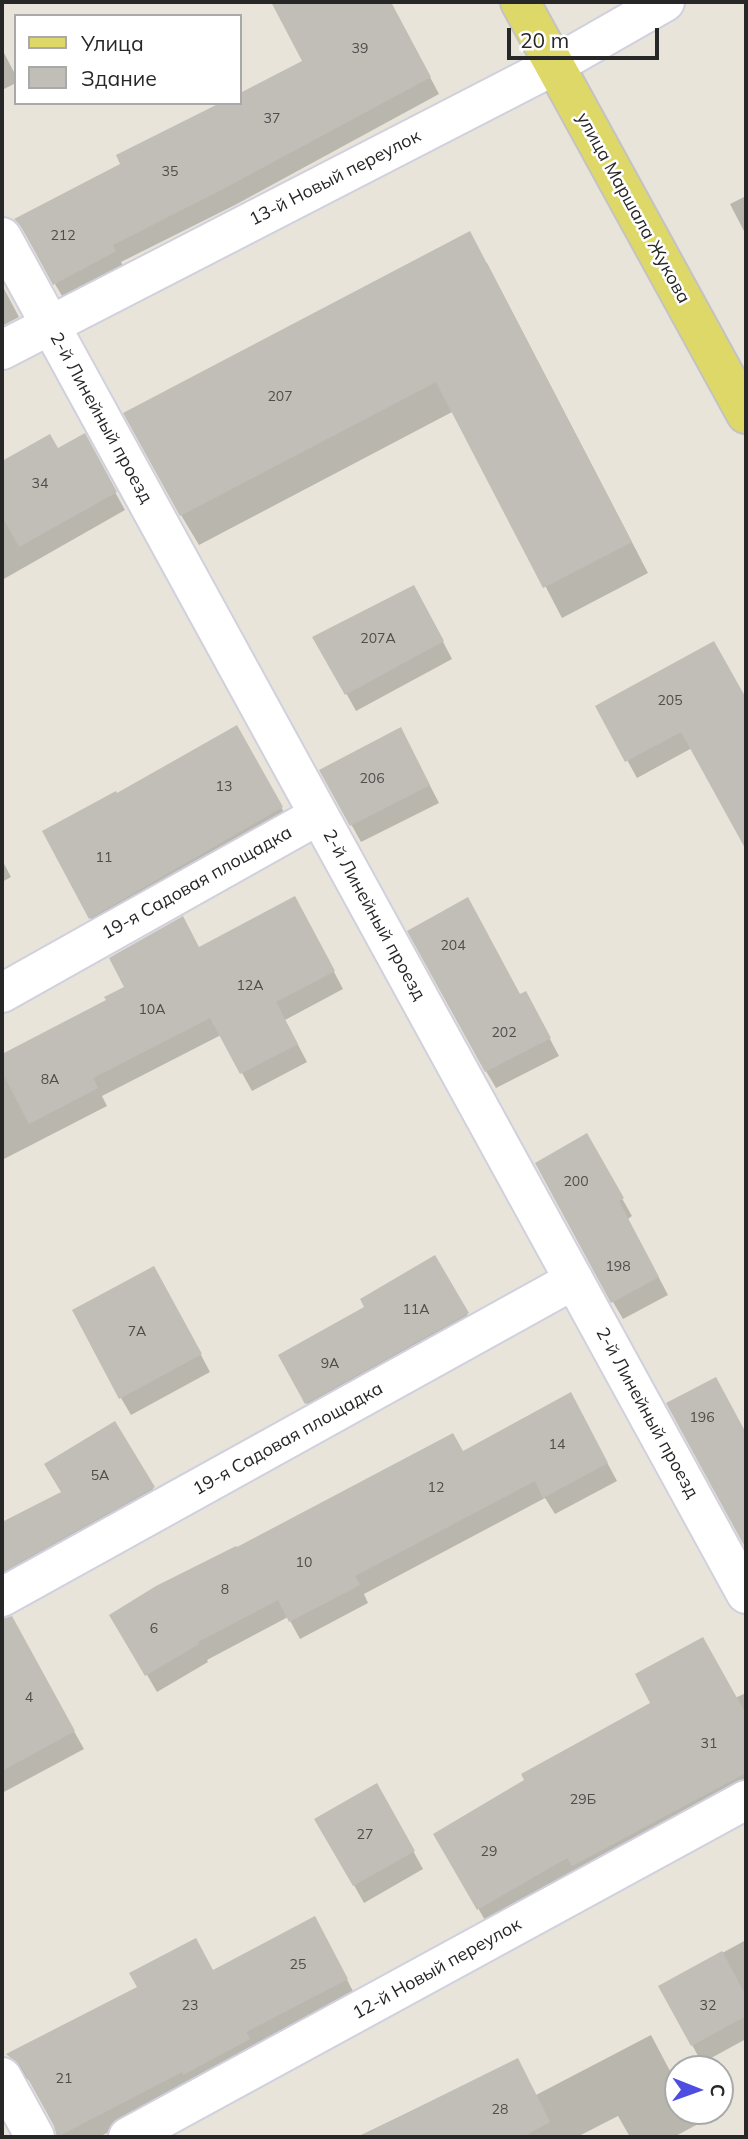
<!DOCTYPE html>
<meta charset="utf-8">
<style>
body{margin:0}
#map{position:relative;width:748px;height:2139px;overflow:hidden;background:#e8e4da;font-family:Mulish,sans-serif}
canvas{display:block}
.frame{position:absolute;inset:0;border:4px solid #272727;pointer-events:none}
.legend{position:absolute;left:14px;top:14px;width:228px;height:91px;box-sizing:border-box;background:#fff;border:2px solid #a9a9a9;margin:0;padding:9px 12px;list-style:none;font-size:21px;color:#272727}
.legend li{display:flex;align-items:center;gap:14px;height:35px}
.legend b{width:35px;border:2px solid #a9a9a9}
.north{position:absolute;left:664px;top:2055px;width:70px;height:70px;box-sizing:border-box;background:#fff;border:2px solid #a9a9a9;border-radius:50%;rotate:91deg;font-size:19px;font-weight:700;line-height:28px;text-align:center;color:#272727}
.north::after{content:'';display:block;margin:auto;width:24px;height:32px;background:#4d4de2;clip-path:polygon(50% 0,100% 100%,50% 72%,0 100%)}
.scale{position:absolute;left:507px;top:28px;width:152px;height:32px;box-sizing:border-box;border:4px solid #272727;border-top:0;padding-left:9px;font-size:21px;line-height:24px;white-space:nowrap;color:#272727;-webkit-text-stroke:5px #fff;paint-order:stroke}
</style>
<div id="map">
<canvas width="748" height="2139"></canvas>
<div class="frame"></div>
<ul class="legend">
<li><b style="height:9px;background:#ded869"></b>Улица</li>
<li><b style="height:19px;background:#c0beb7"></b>Здание</li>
</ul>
<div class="north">С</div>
<div class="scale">20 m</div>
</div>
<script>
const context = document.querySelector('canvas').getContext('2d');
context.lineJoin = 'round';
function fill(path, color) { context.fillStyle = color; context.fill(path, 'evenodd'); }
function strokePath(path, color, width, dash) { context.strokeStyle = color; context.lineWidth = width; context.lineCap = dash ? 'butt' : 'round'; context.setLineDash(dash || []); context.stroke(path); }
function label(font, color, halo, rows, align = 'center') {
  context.font = font + ' Mulish,sans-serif'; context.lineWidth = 5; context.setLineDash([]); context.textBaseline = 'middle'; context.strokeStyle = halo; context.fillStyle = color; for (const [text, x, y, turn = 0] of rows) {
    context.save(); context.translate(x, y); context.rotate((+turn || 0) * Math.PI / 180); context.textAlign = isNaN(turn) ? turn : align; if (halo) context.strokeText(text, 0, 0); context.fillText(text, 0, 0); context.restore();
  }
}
fill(new Path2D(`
 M273,2H390L439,94L235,205L121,262L125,269L65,301L17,220L240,103V95L305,62Z
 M2,49L16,76V83L2,90Z
 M746,196V235L730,204Z
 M487,263L648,573L562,618L454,411L199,545L181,515Z
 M2,285L19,317L2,326Z
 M49,436L57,450L84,436L125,510L2,580V463Z
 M424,605L452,659L356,711L315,637Z
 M714,643L746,701V846L692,748L637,778L598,707Z
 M237,727L291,825L100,936L45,831L117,796Z
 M410,747L439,803L361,842L321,770Z
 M2,860L11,877L2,882Z
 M304,915L343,989L285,1020L307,1062L252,1091L221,1035L102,1096L107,1106L2,1160V1056L108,1001L199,949Z
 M520,996L535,1011L559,1056L496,1088L486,1071Z
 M586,1135L632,1216L628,1219L668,1295L623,1319L613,1302Z
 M434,1257L477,1331L316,1420L280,1356L367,1308Z
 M164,1285L210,1372L131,1415L121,1398Z
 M725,1397L746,1436V1545L669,1404Z
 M580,1412L617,1481L555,1514L545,1498L364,1594L368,1603L300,1639L288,1617L207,1660L208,1662L157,1692L112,1615L463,1453Z
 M114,1423L163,1505L2,1595V1524L63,1493Z
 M29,1651L84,1749L2,1793V1666Z
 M746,1693V1796L489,1927L435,1834Z
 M377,1785L423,1869L364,1903L317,1819Z
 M324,1935L356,1997L193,2089L99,2137H59L56,2126L32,2083L19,2072L9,2055L213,1972Z
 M746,1940V2039L702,2063L660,1987Z
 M651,2035L678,2086V2111H691L698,2124L674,2137H630L618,2116L577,2137L359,2136L518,2060L536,2095Z`), '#0003');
fill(new Path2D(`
 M271,2H391L431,77L225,188L113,245L116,251L53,285L21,226L14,219L120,164L116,155L220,103H240V93L302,61Z
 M470,231L632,542L543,588L436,382L180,516L123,413Z
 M85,433L117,492L19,547L2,516V461L50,434L58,448Z
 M414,585L444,641L345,695L312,637Z
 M714,641L746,698V850L681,732L625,762L595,706Z
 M237,725L283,807L89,919L42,831L116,791L117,793Z
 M401,727L430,785L350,826L319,770Z
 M295,896L335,971L276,1002L298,1044L240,1074L210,1018L93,1078L98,1088L29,1124L2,1072V1054L106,1000L104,997L124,987L109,958L183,916L199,947Z
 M468,897L520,994L526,991L551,1038L485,1072L407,931Z
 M587,1133L624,1198L619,1201L659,1277L611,1303L535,1163Z
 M435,1255L469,1313L305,1404L278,1355L364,1307L360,1299Z
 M154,1266L202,1354L119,1399L72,1310Z
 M716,1377L746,1433V1549L666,1403Z
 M571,1392L608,1463L543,1498L535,1481L355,1576L360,1585L289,1622L278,1600L198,1642L199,1644L145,1676L109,1615L156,1586L236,1546L237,1547L453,1433L463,1451Z
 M115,1421L155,1487L2,1572V1522L61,1492L44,1464Z
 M12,1616L75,1731L2,1771V1619Z
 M703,1637L746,1714V1773L572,1866L567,1858L477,1910L433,1834L524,1780L521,1774L650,1703L635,1674Z
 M377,1783L415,1851L353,1886L314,1819Z
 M315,1916L348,1979L246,2032L250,2039L183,2075L182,2072L57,2137L54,2126L21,2066L6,2054L137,1987L129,1973L196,1938L213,1970Z
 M722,1951L746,1996V2016L691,2046L658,1986Z
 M518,2058L550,2122L522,2137H358Z`), '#c0beb7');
const minor = new Path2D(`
 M2,237L746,1594
 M2,350L555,65L665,2
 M2,993L319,815
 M2,1597L574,1280
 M2,2077L35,2137
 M128,2137L746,1800`);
const major = new Path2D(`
 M520,2L746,414`);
strokePath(minor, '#d0d0de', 42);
strokePath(major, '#c3c3c3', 42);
strokePath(minor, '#fff', 38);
strokePath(major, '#ded869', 38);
label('14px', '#4d4d4b', null, [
 ["39",360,49],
 ["37",272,119],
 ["35",170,172],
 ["212",63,236],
 ["207",280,397],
 ["34",40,484],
 ["207А",378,639],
 ["205",670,701],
 ["206",372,779],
 ["13",224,787],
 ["11",104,858],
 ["204",453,946],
 ["12А",250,986],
 ["10А",152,1010],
 ["202",504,1033],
 ["8А",50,1080],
 ["200",576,1182],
 ["198",618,1267],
 ["11А",416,1310],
 ["7А",137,1332],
 ["9А",330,1364],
 ["196",702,1418],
 ["14",557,1445],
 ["5А",100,1476],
 ["12",436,1488],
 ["10",304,1563],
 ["8",225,1590],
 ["6",154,1629],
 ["4",29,1698],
 ["31",709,1744],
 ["29Б",583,1800],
 ["27",365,1835],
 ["29",489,1852],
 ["25",298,1965],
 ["23",190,2006],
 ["32",708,2006],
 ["21",64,2079],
 ["28",500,2110]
]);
label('18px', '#272727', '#fff', [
 ["13-й Новый переулок",335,178,-27],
 ["улица Маршала Жукова",633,208,61],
 ["2-й Линейный проезд",101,418,61],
 ["19-я Садовая площадка",197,883,-29],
 ["2-й Линейный проезд",374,915,61],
 ["2-й Линейный проезд",647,1413,61],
 ["19-я Садовая площадка",288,1439,-29],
 ["12-й Новый переулок",437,1969,-29]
]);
</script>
